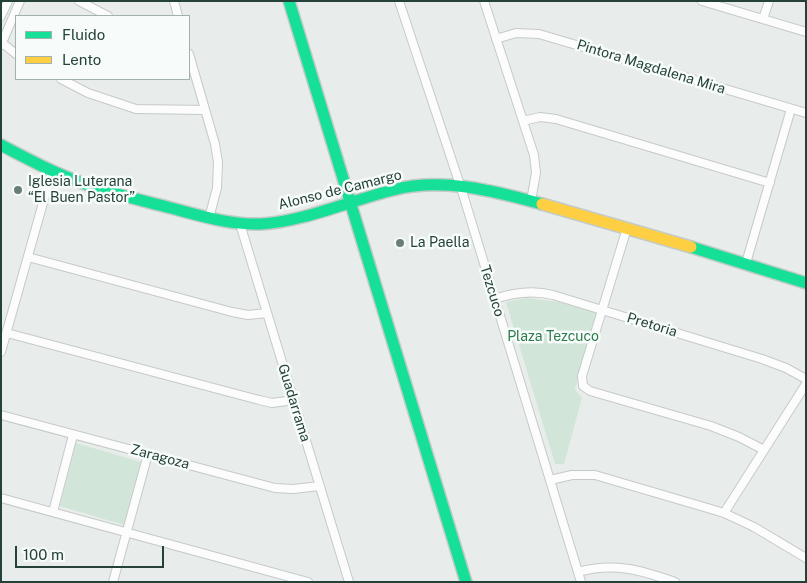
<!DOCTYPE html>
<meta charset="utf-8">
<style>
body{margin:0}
#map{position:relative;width:807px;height:583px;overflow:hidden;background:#e8edeb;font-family:"Public Sans",sans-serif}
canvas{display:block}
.frame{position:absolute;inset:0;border:2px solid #24423a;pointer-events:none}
.legend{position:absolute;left:15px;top:15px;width:175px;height:65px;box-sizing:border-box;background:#f7fbf9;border:1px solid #a3b1ad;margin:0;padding:6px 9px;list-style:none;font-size:15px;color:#24423a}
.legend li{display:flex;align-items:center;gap:10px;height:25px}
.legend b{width:25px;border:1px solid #a3b1ad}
.scale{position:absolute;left:15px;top:546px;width:149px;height:22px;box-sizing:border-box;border:2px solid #24423a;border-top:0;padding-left:6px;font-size:15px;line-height:18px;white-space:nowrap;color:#24423a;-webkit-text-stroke:4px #f7fbf9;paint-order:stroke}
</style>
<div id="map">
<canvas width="807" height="583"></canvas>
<div class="frame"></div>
<ul class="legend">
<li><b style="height:6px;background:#16e098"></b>Fluido</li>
<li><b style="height:6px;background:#ffcf43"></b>Lento</li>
</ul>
<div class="scale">100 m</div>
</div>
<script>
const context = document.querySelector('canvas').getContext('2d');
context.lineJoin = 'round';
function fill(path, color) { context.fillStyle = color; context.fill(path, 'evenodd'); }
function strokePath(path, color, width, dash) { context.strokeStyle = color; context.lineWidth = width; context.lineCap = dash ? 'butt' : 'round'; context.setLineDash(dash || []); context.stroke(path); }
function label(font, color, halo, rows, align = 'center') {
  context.font = font + ' "Public Sans",sans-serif'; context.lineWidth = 5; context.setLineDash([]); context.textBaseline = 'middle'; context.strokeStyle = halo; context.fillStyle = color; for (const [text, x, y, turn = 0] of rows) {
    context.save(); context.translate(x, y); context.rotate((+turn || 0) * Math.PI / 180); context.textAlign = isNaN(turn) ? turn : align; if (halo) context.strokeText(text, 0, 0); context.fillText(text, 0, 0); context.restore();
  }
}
fill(new Path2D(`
 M527,298L559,302L596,313L575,389L582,398L564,464H555L506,302Z
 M76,443L141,462L124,525L60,506Z`), '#d1e6d8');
const street = new Path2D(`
 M79,1L108,16
 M174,1L178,16
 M399,1L462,191L581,582
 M484,1L534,155L536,173L531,201
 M702,1L806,32
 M1,16L8,1
 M763,19L769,1
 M496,39L516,33L539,34L806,113
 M1,42L16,54
 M1,45L20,1
 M189,54L215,144L218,162L217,188L209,218
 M61,79L88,93L136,109L205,110
 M523,121L540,117L556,119L770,183
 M240,224L349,582
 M627,228L582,376L583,386L590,391L711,426L739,437L764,450
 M28,257L232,312L248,315L267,313
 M746,263L791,109
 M495,299C515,292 533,290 553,295L762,359L786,368L806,379
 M7,333L259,400L272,403L294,400
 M1,352L52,171
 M1,415L275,488L293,489L320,486
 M550,480L572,475H595L704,507L724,513L754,527L806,558
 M1,498L308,582
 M53,512L73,435
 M724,513L806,384
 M578,572C614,562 641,570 675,582
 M113,582L148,454`);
const fast = new Path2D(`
 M289,1L466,582
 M1,145C30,160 59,176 91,186C117,195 145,201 171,208C201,216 230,225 261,224C302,222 352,200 393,190C442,177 495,191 542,204
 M691,247L806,283`);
const slow = new Path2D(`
 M542,204L691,247`);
strokePath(street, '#c5cac8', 10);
strokePath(fast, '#c3cbc8', 14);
strokePath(slow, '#c3cbc8', 14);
strokePath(street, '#fcfcfc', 8);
strokePath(fast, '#16e098', 11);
strokePath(slow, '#ffcf43', 11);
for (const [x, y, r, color] of [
 [18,190,5,"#697e78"],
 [400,243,5,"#697e78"]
]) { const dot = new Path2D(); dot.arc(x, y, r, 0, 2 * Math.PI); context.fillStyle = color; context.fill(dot); strokePath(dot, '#f7fbf9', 2); }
label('14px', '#24423a', '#f7fbf9', [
 ["Pintora Magdalena Mira",651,67,17],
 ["Alonso de Camargo",340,190,-14],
 ["Tezcuco",492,291,73],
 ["Pretoria",652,325,17],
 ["Guadarrama",294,403,73],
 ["Zaragoza",160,457,15]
]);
label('14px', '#24423a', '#f7fbf9', [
 ["Iglesia Luterana",28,182],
 ["“El Buen Pastor”",28,198],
 ["La Paella",410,243]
], 'left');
label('14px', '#2d7a4b', '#f7fbf9', [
 ["Plaza Tezcuco",553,337]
]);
</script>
